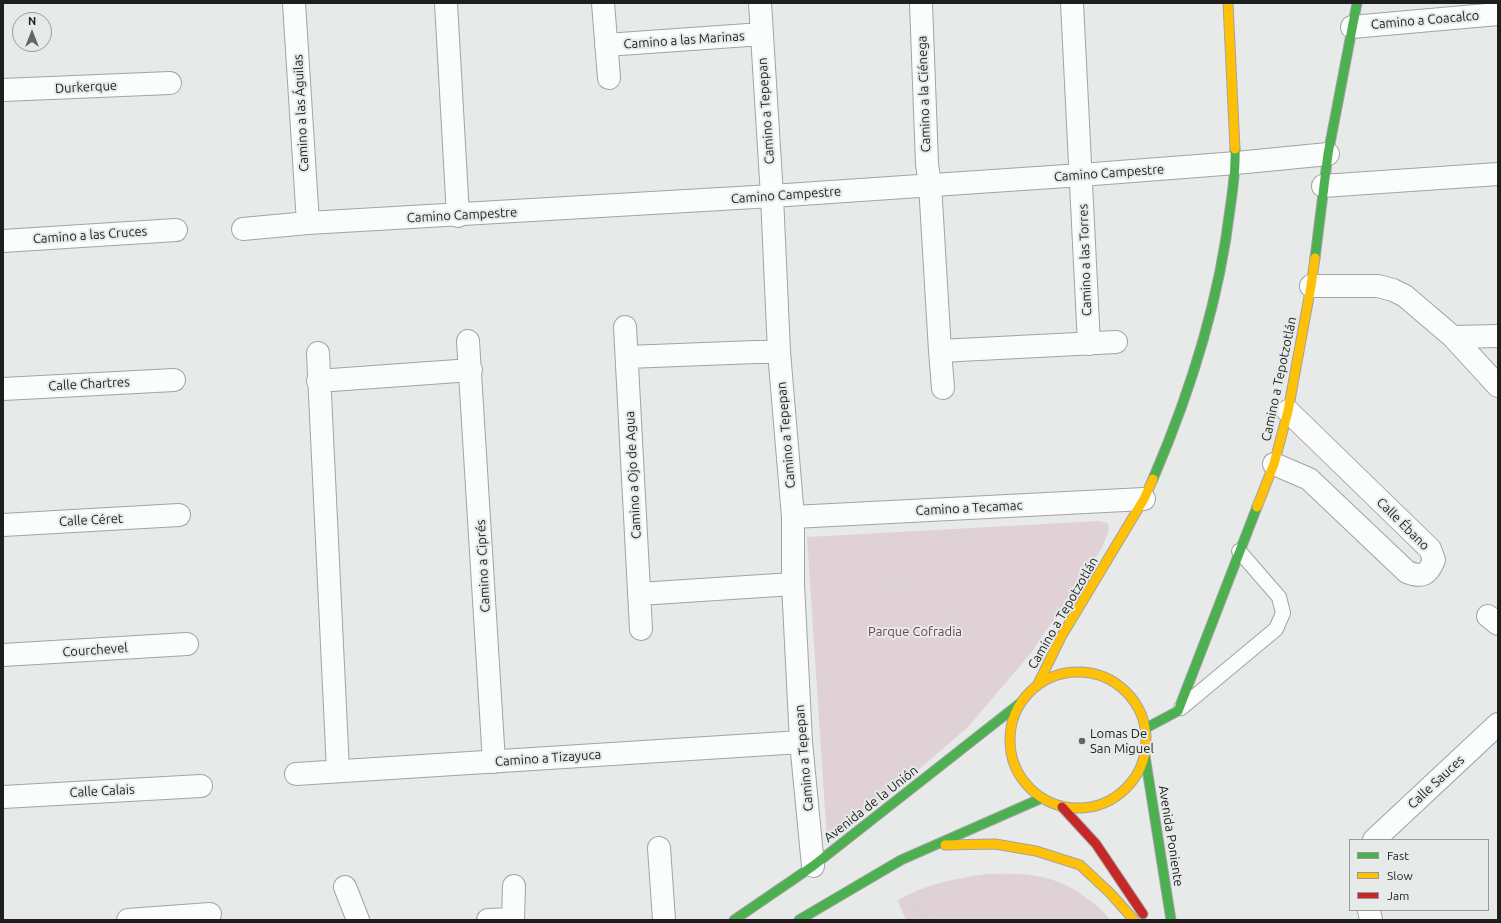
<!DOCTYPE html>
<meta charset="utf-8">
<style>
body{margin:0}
#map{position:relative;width:1501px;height:923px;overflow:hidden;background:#e7eae9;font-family:Ubuntu,sans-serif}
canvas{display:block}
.frame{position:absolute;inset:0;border:4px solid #1d1f1e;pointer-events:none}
.legend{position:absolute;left:1349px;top:839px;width:140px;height:72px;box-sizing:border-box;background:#e6ebea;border:1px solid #969998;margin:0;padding:5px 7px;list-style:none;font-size:12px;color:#1d1f1e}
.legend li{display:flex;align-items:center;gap:8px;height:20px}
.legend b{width:20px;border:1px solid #969998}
.north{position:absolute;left:12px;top:12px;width:40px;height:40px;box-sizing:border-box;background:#e6ebea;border:1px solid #969998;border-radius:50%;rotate:0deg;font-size:11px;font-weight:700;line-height:16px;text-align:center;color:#1d1f1e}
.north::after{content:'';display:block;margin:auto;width:14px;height:18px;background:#646665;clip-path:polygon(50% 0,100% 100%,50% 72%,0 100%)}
</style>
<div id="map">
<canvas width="1501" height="923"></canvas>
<div class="frame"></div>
<ul class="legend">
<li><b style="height:5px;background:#4caf50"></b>Fast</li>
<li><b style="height:5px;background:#ffc107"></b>Slow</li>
<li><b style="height:5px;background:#c62828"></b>Jam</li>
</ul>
<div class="north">N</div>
</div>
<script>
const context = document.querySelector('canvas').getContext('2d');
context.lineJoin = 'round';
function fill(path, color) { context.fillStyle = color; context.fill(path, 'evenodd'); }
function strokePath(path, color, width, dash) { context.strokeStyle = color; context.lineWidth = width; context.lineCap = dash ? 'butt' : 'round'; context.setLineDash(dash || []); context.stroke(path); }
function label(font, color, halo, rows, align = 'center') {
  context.font = font + ' Ubuntu,sans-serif'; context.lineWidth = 4; context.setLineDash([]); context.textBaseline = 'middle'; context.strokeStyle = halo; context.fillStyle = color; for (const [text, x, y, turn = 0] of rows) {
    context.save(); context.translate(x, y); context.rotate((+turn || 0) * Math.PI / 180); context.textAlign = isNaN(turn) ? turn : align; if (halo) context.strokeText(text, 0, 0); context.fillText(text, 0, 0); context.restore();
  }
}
fill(new Path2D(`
 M1100,521L1108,524L1109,529L1102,548L1031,653L968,727L888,796L843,830L827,840L807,537Z
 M988,874C1025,873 1055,874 1085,897C1095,904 1103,910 1110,920H906L898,902V900C926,884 957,878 988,874Z`), '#dfd1d5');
const lane = new Path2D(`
 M1181,708L1276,629L1283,613L1279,597L1239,551`);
const street = new Path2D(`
 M294,3L308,223
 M446,3L458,216
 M603,3L609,78
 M760,3L772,196L779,352L793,517V584L801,742L813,866
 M921,3L927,164L930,184L940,351L943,388
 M1072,3L1089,344
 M1352,27L1498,14
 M606,45L762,34
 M3,90L170,83
 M1323,186L1498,174
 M243,229L308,223L772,196L1081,175L1236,163L1328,154
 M3,241L176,230
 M1311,286H1378L1393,290L1405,296L1453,337L1498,386
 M625,327L641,629
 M1453,337L1498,336
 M468,341L494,762
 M940,351L1116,342
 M318,353L338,770
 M627,357L756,352H779
 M318,381L471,370
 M3,389L174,380
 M1274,464L1309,479L1407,572C1422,578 1428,575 1434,560L1430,549L1288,411
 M793,517L1144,499
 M3,525L179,515
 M639,594L793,584
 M1488,616L1498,624
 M3,655L187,644
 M296,774L801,742
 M3,797L201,786
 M1374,840L1498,724
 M659,848L664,920
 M345,887L358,920
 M1369,910L1371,920
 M128,920L210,914
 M488,920L513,919
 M513,920L514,886`);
const fast = new Path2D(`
 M1315,258L1328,154L1357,3
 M1153,479C1190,393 1219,302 1230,209C1233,189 1236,169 1235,149
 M1146,728L1178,711L1257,507
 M1145,756L1171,920
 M734,920L813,866L1019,704
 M799,920L901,860L1042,798`);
const slow = new Path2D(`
 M1228,3L1235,149
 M1257,507L1274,464L1288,411L1311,286L1315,258
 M1010 740a68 68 0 1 1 136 0a68 68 0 1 1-136 0Z
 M1038,684L1061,637L1144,499L1153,479
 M945,845L995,844L1036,851L1080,865L1110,893L1134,920`);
const jam = new Path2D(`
 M1062,807L1096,844L1143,914`);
strokePath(lane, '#a2a4a4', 16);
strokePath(street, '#a2a4a4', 24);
strokePath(fast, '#a2a4a4', 11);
strokePath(slow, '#a2a4a4', 11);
strokePath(jam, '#a2a4a4', 11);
strokePath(new Path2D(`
 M894,582L905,580
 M908,904L916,906L930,920`), '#d2d3d3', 2.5, [3, 2]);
strokePath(lane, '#fbfcfc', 14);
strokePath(street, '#fbfcfc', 22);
strokePath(fast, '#4caf50', 9);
strokePath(slow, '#ffc107', 9);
strokePath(jam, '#c62828', 9);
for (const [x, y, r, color] of [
 [1082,741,4,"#646665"]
]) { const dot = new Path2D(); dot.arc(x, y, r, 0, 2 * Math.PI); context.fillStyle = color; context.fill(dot); strokePath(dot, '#e6ebea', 1.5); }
label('13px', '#1d1f1e', '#e6ebea', [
 ["Camino a Coacalco",1425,20,-5],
 ["Camino a las Marinas",684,40,-4],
 ["Durkerque",86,87,-3],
 ["Camino a la Ciénega",924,94,-92],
 ["Camino a Tepepan",766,111,-94],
 ["Camino a las Águilas",301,113,-93],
 ["Camino Campestre",1109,173,-4],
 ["Camino Campestre",786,195,-4],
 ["Camino Campestre",462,215,-3],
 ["Camino a las Cruces",90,235,-4],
 ["Camino a las Torres",1085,260,-92],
 ["Camino a Tepotzotlán",1279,379,-78],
 ["Calle Chartres",89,384,-3],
 ["Camino a Tepepan",786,435,-95],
 ["Camino a Ojo de Agua",633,475,-93],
 ["Camino a Tecamac",969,508,-3],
 ["Calle Céret",91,520,-3],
 ["Calle Ébano",1403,524,45],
 ["Camino a Ciprés",483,566,-93],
 ["Camino a Tepotzotlán",1063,613,-60],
 ["Courchevel",95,650,-4],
 ["Camino a Tizayuca",548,758,-4],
 ["Camino a Tepepan",804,758,-95],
 ["Calle Sauces",1436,782,-43],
 ["Calle Calais",102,791,-3],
 ["Avenida de la Unión",871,804,-38],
 ["Avenida Poniente",1171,836,81]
]);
label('13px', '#734050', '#e6ebea', [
 ["Parque Cofradia",915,632]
]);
label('13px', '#1d1f1e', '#e6ebea', [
 ["Lomas De",1090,734],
 ["San Miguel",1090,749]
], 'left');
</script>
